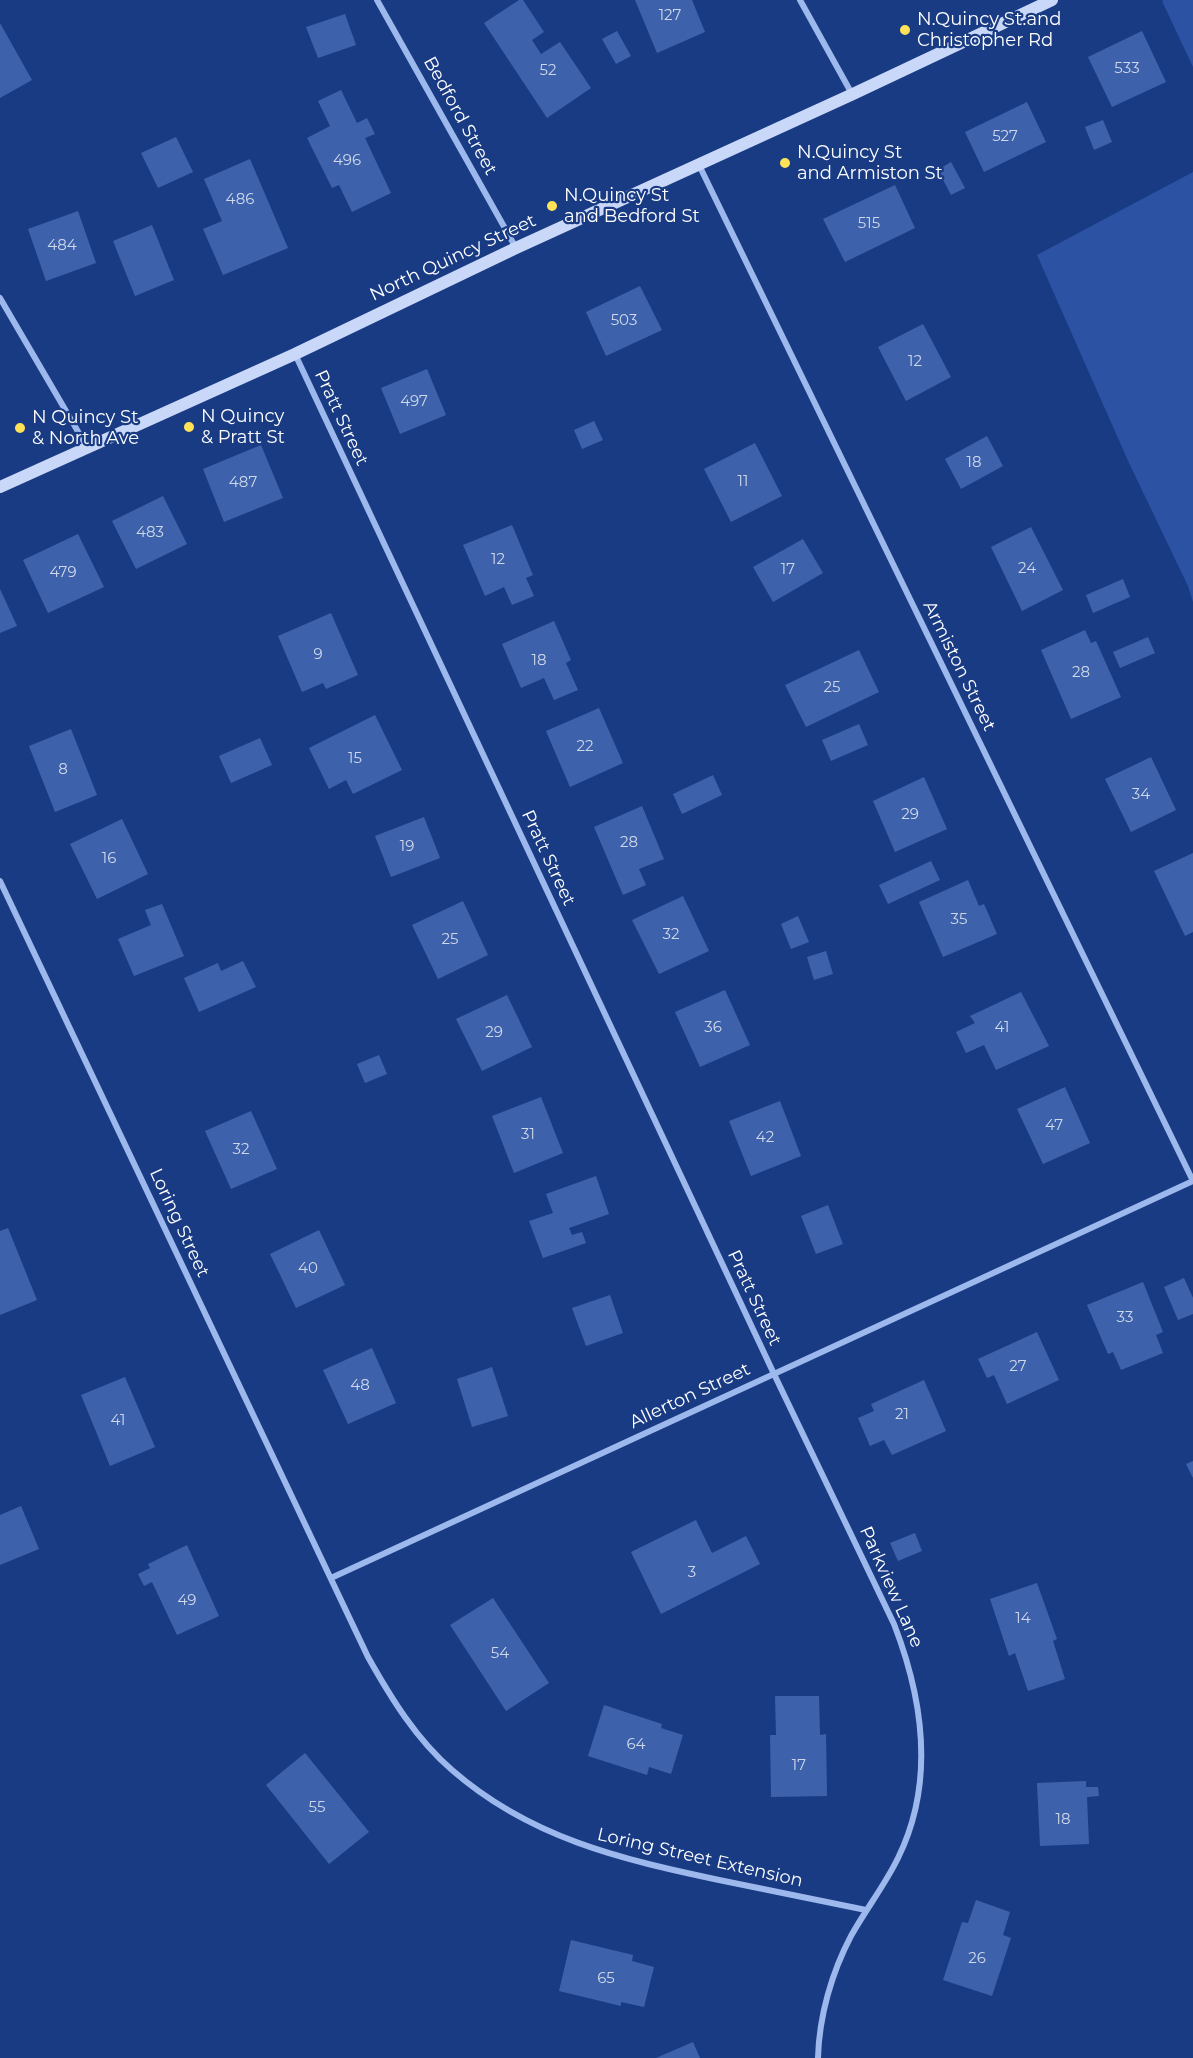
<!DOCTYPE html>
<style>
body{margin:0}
canvas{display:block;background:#193b84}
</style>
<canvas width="1193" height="2058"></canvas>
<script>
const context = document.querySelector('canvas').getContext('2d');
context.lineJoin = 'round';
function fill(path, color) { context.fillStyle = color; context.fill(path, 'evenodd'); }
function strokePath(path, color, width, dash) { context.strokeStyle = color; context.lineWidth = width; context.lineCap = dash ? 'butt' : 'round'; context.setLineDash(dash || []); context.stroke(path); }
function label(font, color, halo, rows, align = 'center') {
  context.font = font + ' Montserrat,sans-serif'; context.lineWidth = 4.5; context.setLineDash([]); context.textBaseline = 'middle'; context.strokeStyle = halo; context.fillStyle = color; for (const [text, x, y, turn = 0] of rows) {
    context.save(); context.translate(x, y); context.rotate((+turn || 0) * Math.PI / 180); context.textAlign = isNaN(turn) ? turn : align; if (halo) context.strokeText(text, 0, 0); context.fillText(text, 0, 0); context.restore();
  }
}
fill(new Path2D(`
 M1164,0H1193V67L1162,1Z
 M1193,172V602L1188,586L1129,463L1037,255Z`), '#2b52a3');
fill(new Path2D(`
 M519,0H523L544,32L532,40L541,54L560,42L591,88L547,118L484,23Z
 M635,0H692L705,32L657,53Z
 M345,14L356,45L318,58L306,27Z
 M0,23L32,80L0,98Z
 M617,31L631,56L616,64L602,39Z
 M1142,31L1166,82L1112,107L1088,57Z
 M341,90L357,123L367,118L375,134L365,138L391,193L352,212L339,185L332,188L307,138L330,126L318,101Z
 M1027,102L1046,142L984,172L965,132Z
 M1103,120L1112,142L1094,150L1085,127Z
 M176,137L193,172L158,188L141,153Z
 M250,159L288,248L223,275L203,229L222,221L204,179Z
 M951,162L965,188L951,195L938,170Z
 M895,185L915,228L845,262L823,219Z
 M78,211L96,263L46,281L28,229Z
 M152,225L174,280L135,296L113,241Z
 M640,286L662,330L606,356L586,312Z
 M923,324L951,377L906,401L878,347Z
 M427,369L446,415L400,434L381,388Z
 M594,421L603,440L582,449L574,430Z
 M987,436L1003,466L961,489L945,459Z
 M755,443L782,496L731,522L704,469Z
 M261,445L283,498L224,522L203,469Z
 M163,496L187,544L136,569L112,521Z
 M512,525L533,575L526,578L534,596L512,605L504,587L485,596L463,545Z
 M1031,527L1063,590L1022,611L991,547Z
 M78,534L104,587L48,613L23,560Z
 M803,539L823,573L773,602L753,567Z
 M1123,579L1130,597L1093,613L1086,595Z
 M0,589L17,626L0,633Z
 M331,613L358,675L326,689L323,683L302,692L278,636Z
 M554,621L571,660L566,663L578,690L554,700L544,678L521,688L502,644Z
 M1085,630L1091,643L1096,641L1121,697L1071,719L1041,650Z
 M1148,637L1155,653L1120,668L1113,652Z
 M859,650L879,692L806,727L785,685Z
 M599,708L623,763L570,787L546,731Z
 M375,715L402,770L353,794L346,780L329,789L309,748Z
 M859,724L868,745L831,761L822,740Z
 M71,729L97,795L55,812L29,746Z
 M260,738L272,765L231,783L219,756Z
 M1151,757L1176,810L1131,832L1105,779Z
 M713,775L722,795L682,814L673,794Z
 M924,777L947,829L895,852L873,801Z
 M642,806L664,859L639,869L646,885L623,895L594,827Z
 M424,817L440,858L391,877L375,836Z
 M122,819L148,874L97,899L70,844Z
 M1193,853V932L1185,936L1154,871Z
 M931,861L940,880L888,904L879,885Z
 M968,880L979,906L984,904L997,934L943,957L919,902Z
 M683,896L709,951L659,974L632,920Z
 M463,901L488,955L438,979L412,925Z
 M162,904L184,956L134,976L118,939L151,925L145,910Z
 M798,916L809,942L791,949L781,924Z
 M826,951L833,974L814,980L807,957Z
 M243,961L256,987L199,1012L184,978L218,963L221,971Z
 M725,990L750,1045L700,1067L675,1012Z
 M1021,992L1049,1046L996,1070L984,1045L966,1053L956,1032L975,1023L970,1016Z
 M507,995L532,1047L482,1071L456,1019Z
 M379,1055L387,1074L365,1083L357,1064Z
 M1065,1087L1090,1143L1043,1164L1017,1109Z
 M541,1097L563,1153L514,1173L492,1116Z
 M780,1101L801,1156L751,1176L729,1121Z
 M251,1111L277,1169L231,1189L205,1131Z
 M596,1176L609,1214L569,1228L572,1235L582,1232L586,1243L543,1258L529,1221L553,1213L546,1194Z
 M828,1205L843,1244L816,1254L801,1216Z
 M8,1228L37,1300L0,1315V1231Z
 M319,1230L345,1285L296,1308L270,1254Z
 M1184,1278L1193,1298V1314L1178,1320L1164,1287Z
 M1143,1282L1163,1332L1156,1335L1163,1353L1121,1370L1113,1352L1108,1354L1087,1305Z
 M610,1295L623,1333L586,1346L572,1308Z
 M1037,1332L1059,1380L1007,1404L994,1375L987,1378L978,1359Z
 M372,1348L396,1403L348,1424L323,1370Z
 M492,1367L508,1416L472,1427L457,1379Z
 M125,1377L155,1447L110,1466L81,1395Z
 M924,1380L946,1431L892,1455L884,1440L870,1446L858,1418L874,1411L871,1404Z
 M1193,1461V1478L1186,1464Z
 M21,1506L39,1549L0,1565V1515Z
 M696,1520L712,1553L746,1536L760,1564L661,1614L631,1552Z
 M915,1533L922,1551L898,1561L890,1543Z
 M187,1545L219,1616L177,1635L152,1582L144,1586L138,1574L150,1568L148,1564Z
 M1037,1583L1057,1639L1053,1641L1065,1679L1028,1691L1015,1653L1009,1656L990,1599Z
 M493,1598L549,1683L506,1711L450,1625Z
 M775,1696H819L820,1735L826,1734L827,1796L771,1797L770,1735H776Z
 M604,1705L662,1724L661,1728L683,1735L671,1774L649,1767L647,1775L588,1756Z
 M305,1753L369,1832L329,1864L266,1785Z
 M1086,1781V1787H1098L1099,1796L1087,1797L1089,1844L1040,1846L1037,1783Z
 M976,1900L1010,1912L1003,1935L1011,1938L992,1996L943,1980L962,1922L968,1923Z
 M571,1940L633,1955L632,1961L654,1967L644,2007L621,2002V2006L559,1991Z
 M693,2042L700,2058H656Z`), '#3d62ab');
strokePath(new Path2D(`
 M377,0L516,248
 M800,0L852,94
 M699,165L1193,1181
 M0,298L87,447
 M295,354L774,1374L894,1624C923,1699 935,1783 898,1858C885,1885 866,1909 851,1936C832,1972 819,2016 818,2058
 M0,881L368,1657C391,1698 416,1739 452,1770C530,1838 620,1859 719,1880C768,1890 817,1900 866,1910
 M331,1578L1193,1181`), '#9db8ec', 6);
strokePath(new Path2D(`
 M0,487L295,354L516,248L853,94L1052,0`), '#c9d8f9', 12);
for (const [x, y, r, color] of [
 [905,30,6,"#ffe258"],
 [785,163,6,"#ffe258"],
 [552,206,6,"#ffe258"],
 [189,427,6,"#ffe258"],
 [20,428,6,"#ffe258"]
]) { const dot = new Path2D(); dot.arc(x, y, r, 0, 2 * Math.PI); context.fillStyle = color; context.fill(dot); strokePath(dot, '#193b84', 2); }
label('15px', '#ced8ea', null, [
 ["127",670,16],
 ["533",1127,69],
 ["52",548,71],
 ["527",1005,137],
 ["496",347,161],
 ["486",240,200],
 ["515",869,224],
 ["484",62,246],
 ["503",624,321],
 ["12",915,362],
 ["497",414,402],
 ["18",974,463],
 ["11",743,482],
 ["487",243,483],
 ["483",150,533],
 ["12",498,560],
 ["24",1027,569],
 ["17",788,570],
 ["479",63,573],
 ["9",318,655],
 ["18",539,661],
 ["28",1081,673],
 ["25",832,688],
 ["22",585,747],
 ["15",355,759],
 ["8",63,770],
 ["34",1141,795],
 ["29",910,815],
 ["28",629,843],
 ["19",407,847],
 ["16",109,859],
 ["35",959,920],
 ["32",671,935],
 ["25",450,940],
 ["36",713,1028],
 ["41",1002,1028],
 ["29",494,1033],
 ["47",1054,1126],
 ["31",528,1135],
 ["42",765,1138],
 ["32",241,1150],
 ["40",308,1269],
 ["33",1125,1318],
 ["27",1018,1367],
 ["48",360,1386],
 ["21",902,1415],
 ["41",118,1421],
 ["3",692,1573],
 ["49",187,1601],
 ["14",1023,1619],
 ["54",500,1654],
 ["64",636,1745],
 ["17",799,1766],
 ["55",317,1808],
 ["18",1063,1820],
 ["26",977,1959],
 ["65",606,1979]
]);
label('18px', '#fff', '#193b84', [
 ["N.Quincy St.and",917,20],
 ["Christopher Rd",917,41],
 ["N.Quincy St",797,153],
 ["and Armiston St",797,174],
 ["N.Quincy St",564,196],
 ["and Bedford St",564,217],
 ["N Quincy",201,417],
 ["& Pratt St",201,438],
 ["N Quincy St",32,418],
 ["& North Ave",32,439]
], 'left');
label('18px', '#fff', '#193b84', [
 ["Bedford Street",460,116,61],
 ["North Quincy Street",453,258,-25],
 ["Pratt Street",341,418,65],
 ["Armiston Street",959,666,64],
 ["Pratt Street",548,858,65],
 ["Loring Street",179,1223,65],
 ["Pratt Street",754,1298,65],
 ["Allerton Street",690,1396,-25],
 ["Parkview Lane",891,1587,66],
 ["Loring Street Extension",700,1858,13]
]);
</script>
